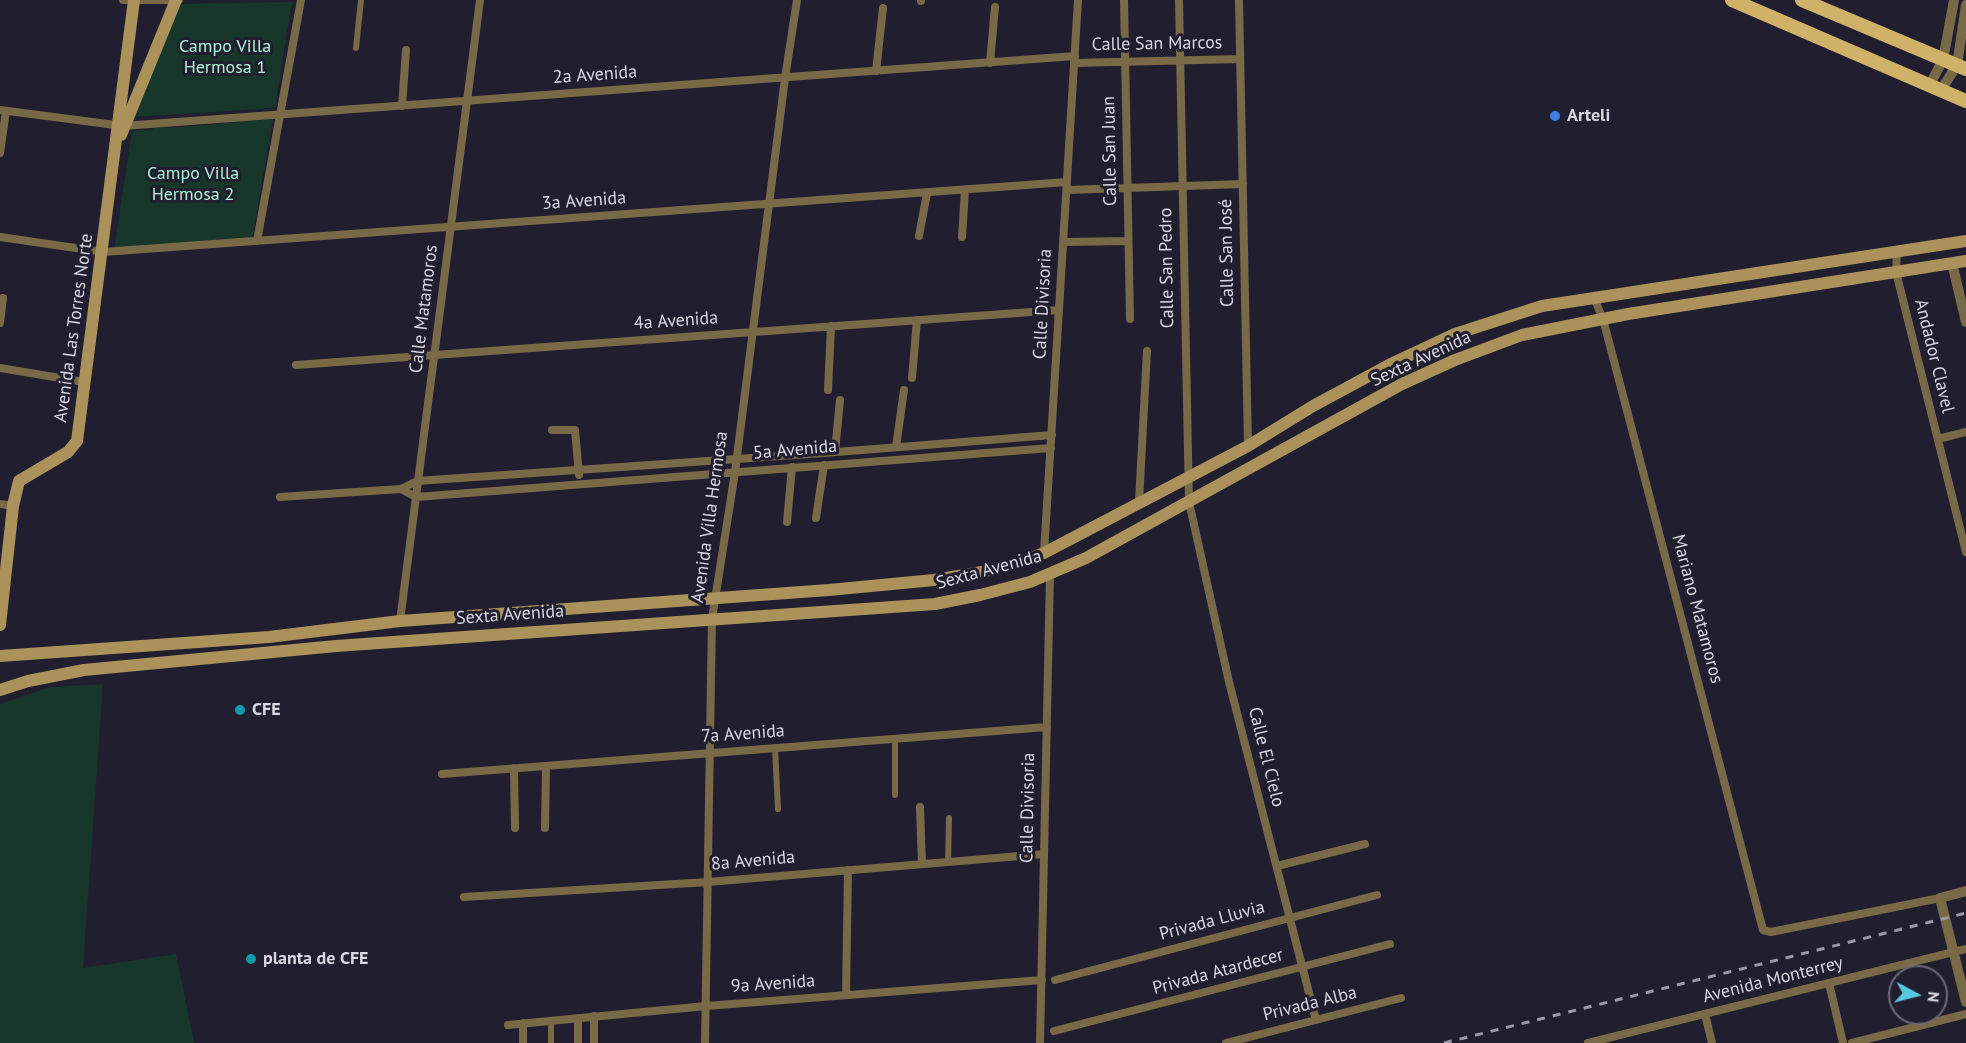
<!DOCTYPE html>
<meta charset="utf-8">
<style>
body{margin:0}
#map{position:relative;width:1966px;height:1043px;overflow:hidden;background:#211f2f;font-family:"PT Sans",sans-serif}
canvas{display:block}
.north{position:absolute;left:1888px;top:965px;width:60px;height:60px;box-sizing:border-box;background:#211f2f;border:2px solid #6a6977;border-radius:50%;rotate:97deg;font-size:16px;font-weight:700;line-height:24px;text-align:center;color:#d8d7e2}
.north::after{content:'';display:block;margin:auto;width:21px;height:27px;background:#57c9e2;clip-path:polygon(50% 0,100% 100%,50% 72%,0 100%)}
</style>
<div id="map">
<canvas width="1966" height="1043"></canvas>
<div class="north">N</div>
</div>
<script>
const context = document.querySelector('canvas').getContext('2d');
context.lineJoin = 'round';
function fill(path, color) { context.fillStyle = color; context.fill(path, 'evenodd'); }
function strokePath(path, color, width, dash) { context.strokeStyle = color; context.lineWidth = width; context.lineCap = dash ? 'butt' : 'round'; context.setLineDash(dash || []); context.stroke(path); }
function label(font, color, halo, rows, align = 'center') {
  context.font = font + ' "PT Sans",sans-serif'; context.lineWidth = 6; context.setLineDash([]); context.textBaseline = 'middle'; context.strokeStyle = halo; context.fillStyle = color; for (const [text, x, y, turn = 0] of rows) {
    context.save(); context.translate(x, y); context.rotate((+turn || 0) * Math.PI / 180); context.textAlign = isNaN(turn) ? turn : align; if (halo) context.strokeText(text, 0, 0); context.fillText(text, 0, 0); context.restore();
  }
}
fill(new Path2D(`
 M292,2L275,108L134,117L181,4Z
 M273,119L252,239L114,251L132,131L153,129L154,127L170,128Z
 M103,684L83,968L176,954L194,1043H0V704L50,687Z`), '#163729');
strokePath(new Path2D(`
 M356,48L361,0
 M895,739V795
 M775,748L778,809
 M948,862L949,818
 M551,1043V1021`), '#786947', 6);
strokePath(new Path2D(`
 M123,0H179
 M1124,0L1130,319
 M1179,0L1189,502L1229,682L1316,1020
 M1239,0L1248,446
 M921,1V0
 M990,63L995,7
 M1074,63L1240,59
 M876,71L883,8
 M402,106L406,50
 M0,110L123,126L1075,56
 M0,153L6,111
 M1067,190L1243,184
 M919,236L927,193
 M0,237L103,252L1067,182
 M962,237L965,190
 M257,241L301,0
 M1063,242L1128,241
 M1897,252L1896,272L1966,552
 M1594,298L1603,319L1763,930L1771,932L1940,898
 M0,323L3,298
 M296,365L1059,310
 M0,368L84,382
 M912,378L917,320
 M828,390L831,326
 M552,430H575L579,475
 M1938,439L1966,432
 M896,447L904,390
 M835,452L840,400
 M401,489L416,497L1051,448
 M280,497L401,489L417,481L824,453L1052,435
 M1139,502L1147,351
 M0,504L13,506
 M816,518L824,465
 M787,522L792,467
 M1044,553L1078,0
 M400,621L480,0
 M514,768L515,828
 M442,774L1047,727
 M920,807L922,864
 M545,828L546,766
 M1277,866L1365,844
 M464,897L708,882L1044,854
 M1055,980L1377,895
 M1829,983L1843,1043
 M846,995L848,870
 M1705,1014L1712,1043
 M578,1018V1043
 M523,1023V1043
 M508,1025L706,1006L1042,980
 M1054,1031L1390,944
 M594,1043V1016
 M705,1043L712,619L735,472L785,78L797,0
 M1040,1043L1050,574
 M1226,1043L1401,998
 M1588,1043L1966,949
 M1852,1043L1966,1014`), '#786947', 8);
strokePath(new Path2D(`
 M1929,86L1943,60L1954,0
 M1941,90L1957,65L1966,5
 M1952,263L1966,322
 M1966,891L1940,898L1966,1002`), '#786947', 10);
strokePath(new Path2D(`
 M121,135L176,0
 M0,625L13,506L19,481L68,452L77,441L134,0
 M0,656L269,637L400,621L829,590L934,580L982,572L1021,562L1044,553L1248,446L1313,406L1389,365L1455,334L1542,306L1966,241
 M0,690L28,681L84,670L336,646L935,604L980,595L1030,582L1086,558L1402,384L1455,360L1522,335L1628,314L1966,261`), '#aa925a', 12);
strokePath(new Path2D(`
 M1732,0L1966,101
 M1802,0L1966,69`), '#d0b168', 14);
strokePath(new Path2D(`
 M1444,1043L1966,913`), '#9a99a5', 3, [8, 8]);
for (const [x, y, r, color] of [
 [1555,116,6,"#3f7fe0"],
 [240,710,6,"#0f9aa8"],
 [251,959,6,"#0f9aa8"]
]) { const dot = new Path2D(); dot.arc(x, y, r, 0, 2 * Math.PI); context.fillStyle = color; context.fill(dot); strokePath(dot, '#211f2f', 2); }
label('18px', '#d8d7e2', '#211f2f', [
 ["Calle San Marcos",1157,44,-1],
 ["2a Avenida",595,75,-4],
 ["Calle San Juan",1110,151,-91],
 ["3a Avenida",584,201,-4],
 ["Calle San José",1227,253,-91],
 ["Calle San Pedro",1167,268,-91],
 ["Calle Divisoria",1043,304,-87],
 ["Calle Matamoros",424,309,-83],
 ["4a Avenida",676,321,-4],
 ["Avenida Las Torres Norte",74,328,-82],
 ["Andador Clavel",1934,356,76],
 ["Sexta Avenida",1421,359,-25],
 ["5a Avenida",795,450,-5],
 ["Avenida Villa Hermosa",710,517,-82],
 ["Sexta Avenida",989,570,-15],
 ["Mariano Matamoros",1697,609,75],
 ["Sexta Avenida",510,615,-4],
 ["7a Avenida",743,734,-4],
 ["Calle El Cielo",1266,757,76],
 ["Calle Divisoria",1028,808,-89],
 ["8a Avenida",753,861,-5],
 ["Privada Lluvia",1212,921,-15],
 ["Privada Atardecer",1218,972,-15],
 ["Avenida Monterrey",1773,980,-14],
 ["9a Avenida",773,984,-4],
 ["Privada Alba",1310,1004,-14]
]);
label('18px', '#aaf4d3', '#211f2f', [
 ["Campo Villa",225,47],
 ["Hermosa 1",225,68],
 ["Campo Villa",193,174],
 ["Hermosa 2",193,195]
]);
label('bold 18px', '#d8d7e2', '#211f2f', [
 ["Arteli",1567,116],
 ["CFE",252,710],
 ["planta de CFE",263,959]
], 'left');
</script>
